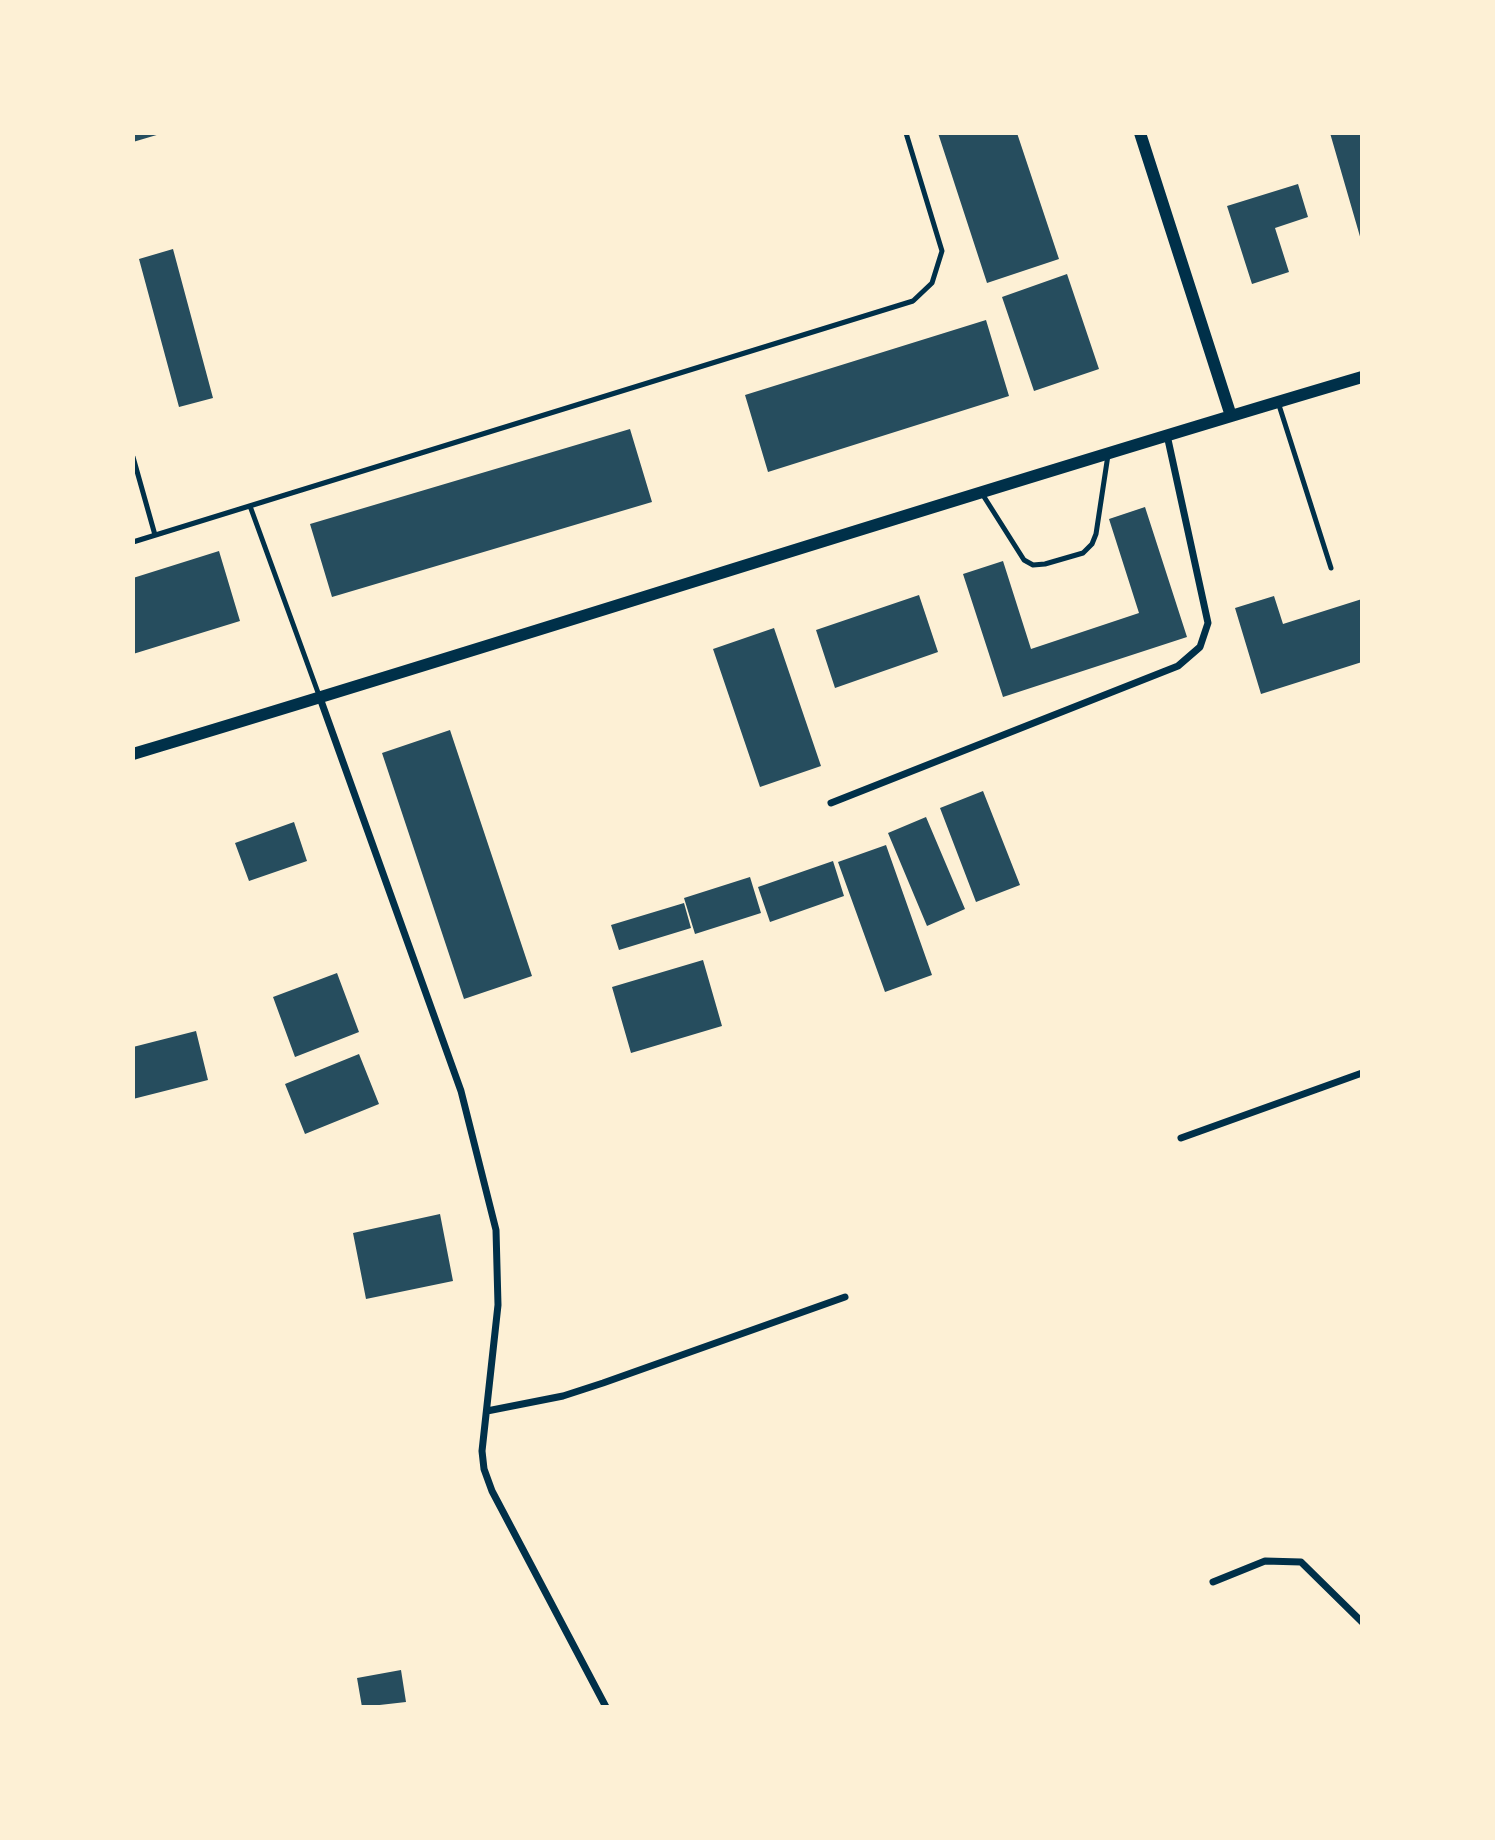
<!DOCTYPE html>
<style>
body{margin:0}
#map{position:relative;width:1495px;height:1840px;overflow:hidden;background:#fdf0d5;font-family:Lato,sans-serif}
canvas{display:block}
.frame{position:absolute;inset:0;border:135px solid #fdf0d5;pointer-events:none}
</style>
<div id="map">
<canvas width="1495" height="1840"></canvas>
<div class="frame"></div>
</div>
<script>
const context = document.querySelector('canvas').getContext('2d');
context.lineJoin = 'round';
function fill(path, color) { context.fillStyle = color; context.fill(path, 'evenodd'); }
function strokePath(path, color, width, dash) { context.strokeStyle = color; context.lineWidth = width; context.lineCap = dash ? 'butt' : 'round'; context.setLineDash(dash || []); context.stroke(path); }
fill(new Path2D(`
 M133,133H160V134L133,142Z
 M938,133H1017L1059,259L987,283Z
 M1330,133H1362V240H1361Z
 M1298,184L1308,217L1275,228L1289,272L1252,284L1227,206Z
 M173,249L213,398L179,407L139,259Z
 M1067,274L1099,369L1034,391L1002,297Z
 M986,320L1009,396L768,472L745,395Z
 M630,429L652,502L332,597L310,524Z
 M1145,507L1187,637L1003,697L963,574L1003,561L1031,649L1139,613L1109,519Z
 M219,551L240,621L133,654V578Z
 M919,595L938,652L835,688L816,630Z
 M1274,596L1283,624L1362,599V662L1261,694L1235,608Z
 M774,628L821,766L760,787L713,649Z
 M450,730L532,976L464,999L382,753Z
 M983,791L1020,885L976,902L940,808Z
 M926,817L965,909L927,926L888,833Z
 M294,822L307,861L249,881L235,843Z
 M886,845L932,975L885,992L838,862Z
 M833,861L844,896L770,922L758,887Z
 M750,877L761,913L695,934L684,898Z
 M684,903L691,928L619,950L611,925Z
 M703,960L722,1026L631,1053L612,987Z
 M337,973L359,1032L295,1057L273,997Z
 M196,1031L208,1080L133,1099V1047Z
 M359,1054L379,1104L305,1134L285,1084Z
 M440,1214L453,1281L366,1299L353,1233Z
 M401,1670L406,1702L362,1707L357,1678Z`), '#264d5e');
strokePath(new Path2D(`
 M1278,402L1331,568
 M133,457L155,535
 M981,492L1024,560L1033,565L1045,564L1083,553L1092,544L1096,534L1108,455
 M250,506L320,698
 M133,542L913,301L932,283L942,251L906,133`), '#003049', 5);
strokePath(new Path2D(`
 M320,698L461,1091L496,1230L498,1305L482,1451L484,1469L492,1491L606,1707
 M831,803L1178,666L1200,647L1208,623L1167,435
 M1181,1138L1362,1073
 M487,1411L563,1396L603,1383L845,1297
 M1213,1582L1265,1561L1301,1562L1362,1622`), '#003049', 7);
strokePath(new Path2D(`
 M1140,133L1231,416
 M133,754C544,631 951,498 1362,377`), '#003049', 12);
</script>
